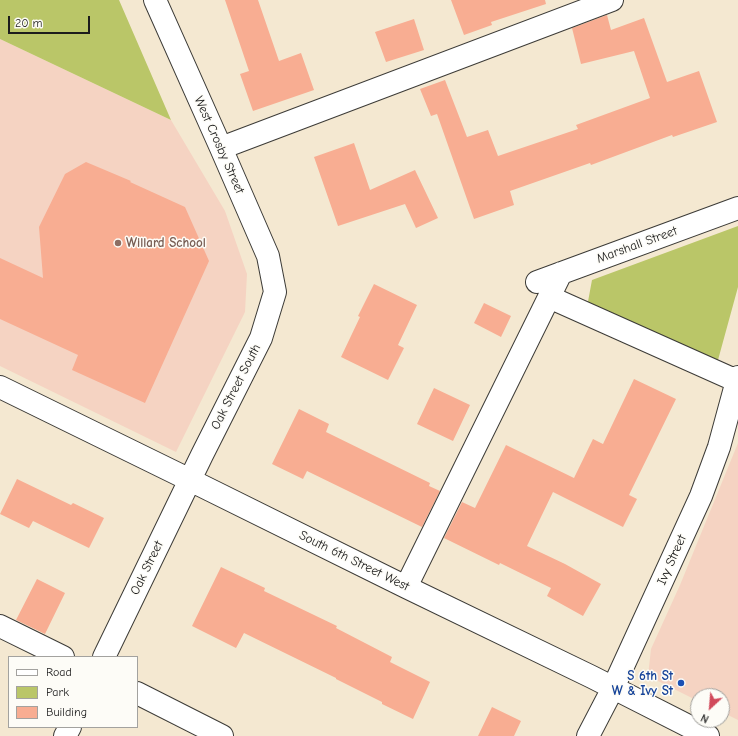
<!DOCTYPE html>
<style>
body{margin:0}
#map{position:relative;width:738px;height:736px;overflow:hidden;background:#f4e8d1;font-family:"Comic Neue",sans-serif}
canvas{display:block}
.legend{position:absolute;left:8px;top:656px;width:130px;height:72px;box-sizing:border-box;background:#fdfcf7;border:1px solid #a3a29f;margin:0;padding:5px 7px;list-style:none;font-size:12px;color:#1c1c1c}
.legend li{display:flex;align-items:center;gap:8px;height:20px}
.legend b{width:20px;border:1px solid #a3a29f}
.north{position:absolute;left:690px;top:688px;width:40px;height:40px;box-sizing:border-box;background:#fdfcf7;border:1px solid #a3a29f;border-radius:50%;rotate:206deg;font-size:11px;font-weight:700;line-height:16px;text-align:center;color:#1c1c1c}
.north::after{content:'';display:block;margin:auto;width:14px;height:18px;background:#d1495b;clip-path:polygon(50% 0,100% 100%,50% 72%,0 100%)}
.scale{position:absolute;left:8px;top:16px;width:82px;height:18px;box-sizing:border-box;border:2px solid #1c1c1c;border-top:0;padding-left:5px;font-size:12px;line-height:14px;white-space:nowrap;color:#1c1c1c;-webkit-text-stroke:3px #fdfcf7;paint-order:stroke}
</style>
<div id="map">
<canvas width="738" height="736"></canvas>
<ul class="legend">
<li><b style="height:5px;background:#fff"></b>Road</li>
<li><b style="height:11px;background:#bac668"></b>Park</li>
<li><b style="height:11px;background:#f8ad92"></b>Building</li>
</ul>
<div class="north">N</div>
<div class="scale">20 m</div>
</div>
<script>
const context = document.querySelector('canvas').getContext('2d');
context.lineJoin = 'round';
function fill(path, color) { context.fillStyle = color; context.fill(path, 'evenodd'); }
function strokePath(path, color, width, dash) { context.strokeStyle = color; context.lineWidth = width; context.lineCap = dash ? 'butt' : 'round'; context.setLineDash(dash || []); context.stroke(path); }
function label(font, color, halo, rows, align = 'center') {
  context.font = font + ' "Comic Neue",sans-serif'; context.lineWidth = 3; context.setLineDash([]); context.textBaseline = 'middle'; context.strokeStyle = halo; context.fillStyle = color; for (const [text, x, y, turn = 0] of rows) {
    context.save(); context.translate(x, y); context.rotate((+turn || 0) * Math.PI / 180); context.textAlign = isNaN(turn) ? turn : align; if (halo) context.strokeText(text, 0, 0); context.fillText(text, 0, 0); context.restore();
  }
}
fill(new Path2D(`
 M0,39L171,120L225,211L247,274L245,312L176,452L0,366Z
 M738,443V720L722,712V696H698V701L648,676L651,649L680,585Z`), '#f5d3c2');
fill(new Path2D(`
 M0,0H119L171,120L0,39Z
 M738,226V287L718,360L587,307L592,280Z`), '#bac668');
fill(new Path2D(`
 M225,0H258L279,61L301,53L314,90L253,111L240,74L249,71Z
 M451,0H545L546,4L491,22L492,25L464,35Z
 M607,15L611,30L644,18L667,82L699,71L717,122L673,137L672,135L591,165L590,163L510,191L514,205L474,219L437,114L431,116L420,89L445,80L467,137L488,130L498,156L578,129L576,125L650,98L634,51L581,64L572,28Z
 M414,19L424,50L386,62L375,32Z
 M354,143L370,190L415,170L438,218L416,228L405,204L338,226L314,157Z
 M86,162L131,181L130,182L185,207L209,261L145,403L72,370L78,355L0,319V258L43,278L39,227L65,174Z
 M374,284L417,305L398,345L404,348L388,380L341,357L360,317L358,316Z
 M484,303L511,316L501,337L474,323Z
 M634,379L676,399L629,495L637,499L623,527L553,492L527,546L565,564L601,584L583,616L547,596L551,588L500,563L499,565L444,538L462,502L475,508L506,445L574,478L593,439L603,444Z
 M434,388L470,405L453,441L417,424Z
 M299,409L329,424L326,432L430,483L429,486L440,491L422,527L307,471L303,479L272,464Z
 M17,479L71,505L73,503L104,518L89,548L33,521L29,528L0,514Z
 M221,567L265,588L264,591L337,626L336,628L392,657L390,662L430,682L413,719L382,704V702L336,679V678L244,633L236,648L192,626Z
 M37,579L65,593L45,634L16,620Z
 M492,707L521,721L514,736H478Z`), '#f8ad92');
const minor = new Path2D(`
 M221,148L612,0
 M537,282L738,208
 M549,297L737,381
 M0,387L190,480L406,587L592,677L708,736
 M406,587L561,273
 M0,626L63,657
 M104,657L202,455L261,338L275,292L268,256L221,148L155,0
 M137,693L222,736
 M65,736L70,727
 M588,736L613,688L701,496L719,447L738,377`);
strokePath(minor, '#3c3b37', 24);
strokePath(minor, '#fff', 22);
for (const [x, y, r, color] of [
 [118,243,4,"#8d6e63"],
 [681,683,4,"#1a4fb4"]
]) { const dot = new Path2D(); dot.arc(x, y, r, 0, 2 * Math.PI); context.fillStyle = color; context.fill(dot); strokePath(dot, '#fdfcf7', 1.5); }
label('13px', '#1c1c1c', '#fdfcf7', [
 ["West Crosby Street",219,145,66],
 ["Marshall Street",637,245,-20],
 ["Oak Street South",236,387,-63],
 ["Ivy Street",672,560,-66],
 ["South 6th Street West",354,561,26],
 ["Oak Street",147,568,-64]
]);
label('bold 13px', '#785e54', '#fdfcf7', [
 ["Willard School",126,243]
], 'left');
label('bold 13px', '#164399', '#fdfcf7', [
 ["S 6th St",673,676],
 ["W & Ivy St",673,691]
], 'right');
</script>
